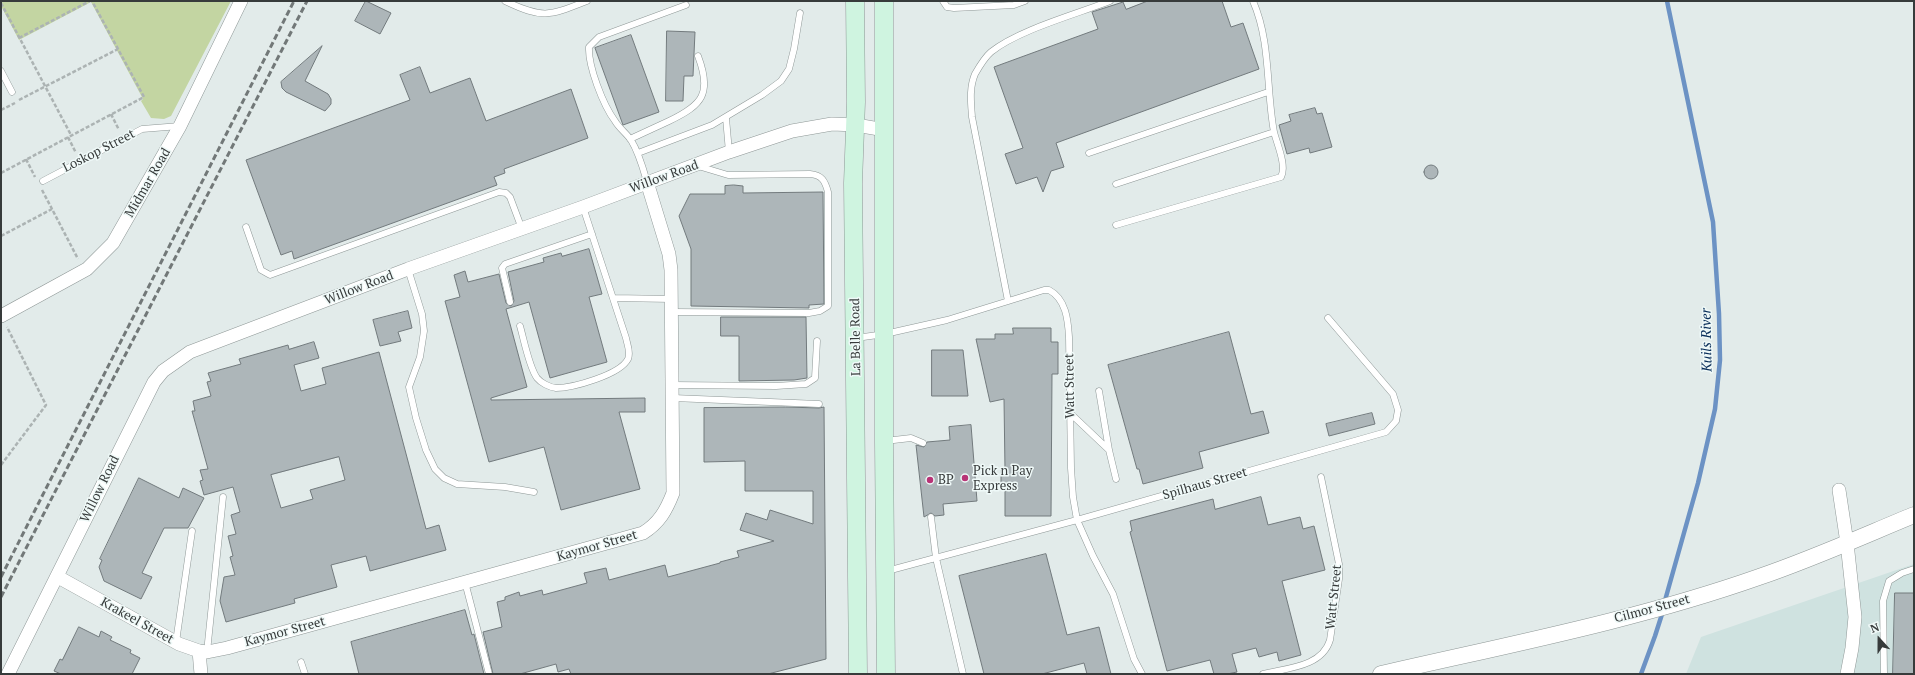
<!DOCTYPE html>
<style>
body{margin:0}
#map{position:relative;width:1915px;height:675px;overflow:hidden;background:#e2ebea;font-family:"PT Serif",serif}
canvas{display:block}
.frame{position:absolute;inset:0;border:2px solid #373b3b;pointer-events:none}
.north{position:absolute;left:1859px;top:619px;width:40px;height:40px;-webkit-text-stroke:3px #eff9f8;paint-order:stroke;rotate:339deg;font-size:11px;font-weight:700;line-height:16px;text-align:center;color:#373b3b}
.north::after{content:'';display:block;margin:auto;width:14px;height:18px;background:#373b3b;clip-path:polygon(50% 0,100% 100%,50% 72%,0 100%)}
</style>
<div id="map">
<canvas width="1915" height="675"></canvas>
<div class="frame"></div>
<div class="north">N</div>
</div>
<script>
const context = document.querySelector('canvas').getContext('2d');
context.lineJoin = 'round';
function fill(path, color) { context.fillStyle = color; context.fill(path, 'evenodd'); }
function strokePath(path, color, width, dash) { context.strokeStyle = color; context.lineWidth = width; context.lineCap = dash ? 'butt' : 'round'; context.setLineDash(dash || []); context.stroke(path); }
function label(font, color, halo, rows, align = 'center') {
  context.font = font + ' "PT Serif",serif'; context.lineWidth = 3; context.setLineDash([]); context.textBaseline = 'middle'; context.strokeStyle = halo; context.fillStyle = color; for (const [text, x, y, turn = 0] of rows) {
    context.save(); context.translate(x, y); context.rotate((+turn || 0) * Math.PI / 180); context.textAlign = isNaN(turn) ? turn : align; if (halo) context.strokeText(text, 0, 0); context.fillText(text, 0, 0); context.restore();
  }
}
fill(new Path2D(`
 M1914,564V674H1686L1701,637Z`), '#cfe2e0');
fill(new Path2D(`
 M1,1H231L171,116L164,119L151,118L141,101L143,99L91,2L19,40L1,6Z`), '#c3d5a2');
strokePath(new Path2D(`
 M1664,604L1698,483L1715,409L1720,360L1719,314L1713,222L1667,1
 M1641,674L1655,636L1663,611`), '#6c92c4', 4.5);
const building = new Path2D(`
 M366,1L391,13L380,34L355,21Z
 M1148,1H1222L1231,27L1243,23L1259,69L1056,143L1064,167L1051,171L1043,192L1037,177L1016,184L1005,154L1023,148L994,67L1098,29L1092,12L1123,2L1126,9Z
 M667,31L695,32L693,76H684L683,101H666Z
 M631,35L659,112L623,125L595,48Z
 M322,46L305,81L328,94L331,99V104L325,111L286,92L282,88L281,82Z
 M420,67L430,93L470,78L486,121L571,89L588,138L504,169L505,173L494,177L497,185L294,259L292,251L281,255L246,160L410,100L400,75Z
 M1315,108L1317,114L1322,113L1332,147L1310,153L1309,148L1287,154L1279,125L1291,121L1289,115Z
 M1424 172a7 7 0 1 1 14 0a7 7 0 1 1-14 0Z
 M734,185L743,186V193L823,192L824,304L809,305V308L691,306V249L679,216L690,194H725V186Z
 M589,249L602,294L589,297L607,362L550,378L529,302L506,309L527,387L491,398V400L645,398V412H619L640,489L561,510L544,447L489,462L445,301L460,297L454,275L465,271L468,282L499,274L506,303L511,306L514,301L508,272L544,262L543,258L561,253L562,256Z
 M408,311L412,328L398,332L401,341L380,346L373,320Z
 M721,317H806L807,378L794,380L739,381V336H721Z
 M1013,328H1051V342H1058V374H1052L1051,516H1005V486H1001V470H1005L1004,399L990,402L976,339H995V334H1013Z
 M1229,332L1251,414L1263,411L1269,433L1199,452L1203,468L1143,484L1139,469H1137L1108,365Z
 M314,342L319,358L294,365L301,391L326,384L322,368L379,352L426,529L439,525L446,550L370,571L366,556L331,565L337,587L294,599L295,603L226,622L220,601L224,577L235,575L230,557L233,556L228,536L236,534L231,515L240,512L233,487L204,495L200,481L203,480L200,470L208,469L192,411H195L193,401L211,396L207,382L211,381L208,373L241,364L239,359L288,345L289,349ZM339,457L345,480L310,490L313,499L281,508L271,475Z
 M932,350H963L968,396H932Z
 M786,407L819,408L824,407L826,659L768,674H571L569,669L558,672L556,664L520,674H493L483,632L502,627L497,602L505,600V597L519,592L520,596L542,590L543,595L587,583L584,573L606,568L609,580L665,565L668,577L720,563V562L739,557L737,551L774,541L740,530L746,513L767,520L770,510L813,524V491H745V461L704,462V408Z
 M1372,413L1375,424L1329,436L1326,424Z
 M971,425L977,501L943,504L944,515L935,516L931,513L924,517L916,445L924,447L927,442L950,440L949,427Z
 M139,478L179,498L183,488L204,498L188,528H164L142,573L152,577L141,599L104,581L99,567L102,560L100,559Z
 M1261,497L1268,525L1300,517L1303,529L1314,526L1325,570L1282,581L1301,655L1279,661L1277,652L1259,657L1256,648L1232,654L1237,672L1227,674H1214L1210,660L1167,671L1130,532L1132,531L1130,521L1213,499L1215,509Z
 M1046,554L1067,635L1099,627L1111,674H1087L1084,663L1042,674H984L959,576Z
 M1895,593H1914V674H1893Z
 M465,610L472,635L474,634L484,674H359L351,642Z
 M79,627L99,637L101,631L112,637L110,640L131,650L130,653L140,658L132,674H61L54,671L60,659L62,660Z`);
fill(building, '#adb6b9');
strokePath(building, '#727a7d', 1);
const service = new Path2D(`
 M505,1C543,19 549,16 587,1
 M943,1L947,7L954,8L1014,5L1025,1
 M1,71L12,92
 M726,118L729,152
 M630,139C643,133 656,127 669,121C703,105 712,93 698,56
 M638,153L712,125L762,95L781,81L789,69L794,49L800,13
 M1089,153L1268,92
 M43,181L142,129L180,126
 M647,182C643,168 639,153 631,140C626,133 619,128 615,121C603,105 588,66 589,47L599,37L686,5
 M1116,184L1274,132C1266,89 1271,42 1253,1
 M1116,225L1281,177C1287,166 1277,144 1274,132
 M246,227L261,270L270,275L499,192L506,193L510,197L522,229
 M408,269L422,314L424,331L420,357L409,387L416,418L426,450L435,469L444,478L457,484L505,487L534,492
 M613,298L672,299
 M1008,301L972,117C971,103 969,88 975,74C979,67 985,57 991,52C1018,30 1077,14 1110,1
 M510,302L502,268L505,264L592,234
 M672,312L809,313L820,311L828,306V192C825,181 822,175 810,174L728,175L698,166
 M520,326C524,340 529,367 537,378C541,383 549,387 556,388C572,388 620,375 628,359C631,352 627,344 626,338L583,207
 M856,338L885,334L947,320L1044,290H1049C1066,299 1068,320 1069,337L1071,468L1073,497L1077,520L1093,556L1113,594L1134,659L1142,674
 M672,385L776,386L806,384L815,378L817,341
 M1099,391L1109,450L1116,479
 M673,398L819,404
 M1071,414L1109,450
 M885,441L911,438L923,443
 M931,517L936,558L963,674
 M887,571L1077,520L1386,432L1396,421L1398,410L1393,394L1328,318
 M465,582L489,674
 M176,642L192,531
 M207,652L223,497
 M301,662L305,674
 M1263,674C1287,668 1322,667 1330,640L1339,579V564L1321,477
 M1884,674L1883,601L1889,581L1902,573L1914,569`);
const minor = new Path2D(`
 M1,316L87,269L113,243L180,126L241,1
 M1839,490L1847,543L1855,617L1852,648L1847,674
 M58,577L179,644L199,651L201,674
 M199,651L207,652L227,648L643,533C659,523 666,511 673,493L671,270L669,254L647,182
 M8,674L154,382L163,371L190,352L408,269L583,207L729,152L792,131L832,124L856,125L885,130`);
const tertiary = new Path2D(`
 M1381,674C1507,645 1637,620 1759,577C1812,559 1863,536 1914,515`);
const secondary = new Path2D(`
 M855,1L856,102L853,183L858,674
 M884,1V442L886,674`);
strokePath(service, '#8e9796', 7);
strokePath(minor, '#8e9796', 14);
strokePath(tertiary, '#8e9796', 17);
strokePath(secondary, '#8e9796', 19);
strokePath(new Path2D(`
 M1,3L71,135
 M19,38L90,1
 M19,100L118,49
 M1,110L15,103
 M111,114L119,130
 M68,137L76,153
 M26,159L35,177
 M1,173L144,97L92,1
 M42,190L52,209
 M1,236L52,209L78,259
 M1,465L46,405L7,327`), '#acb3b3', 2.5, [4, 2]);
strokePath(service, '#fff', 6);
strokePath(minor, '#fff', 13);
strokePath(tertiary, '#fff', 16);
strokePath(secondary, '#cff4e0', 18);
strokePath(new Path2D(`
 M1,577L294,1
 M1,597L307,1`), '#727878', 3, [6, 3]);
for (const [x, y, r, color] of [
 [965,478,4,"#b83376"],
 [930,480,4,"#b83376"]
]) { const dot = new Path2D(); dot.arc(x, y, r, 0, 2 * Math.PI); context.fillStyle = color; context.fill(dot); strokePath(dot, '#eff9f8', 1.5); }
label('13px', '#373b3b', '#eff9f8', [
 ["Loskop Street",99,151,-27],
 ["Willow Road",664,177,-20],
 ["Midmar Road",148,183,-60],
 ["Willow Road",359,288,-21],
 ["La Belle Road",856,337,-91],
 ["Watt Street",1070,386,-91],
 ["Spilhaus Street",1205,484,-16],
 ["Willow Road",100,489,-64],
 ["Kaymor Street",597,546,-16],
 ["Watt Street",1334,597,-84],
 ["Cilmor Street",1652,609,-15],
 ["Krakeel Street",137,621,29],
 ["Kaymor Street",285,632,-15]
]);
label('13px', '#373b3b', '#eff9f8', [
 ["Pick n Pay",973,471],
 ["Express",973,486],
 ["BP",938,480]
], 'left');
label('italic 14px', '#0a2f5a', '#eff9f8', [
 ["Kuils River",1707,340,-91]
]);
</script>
